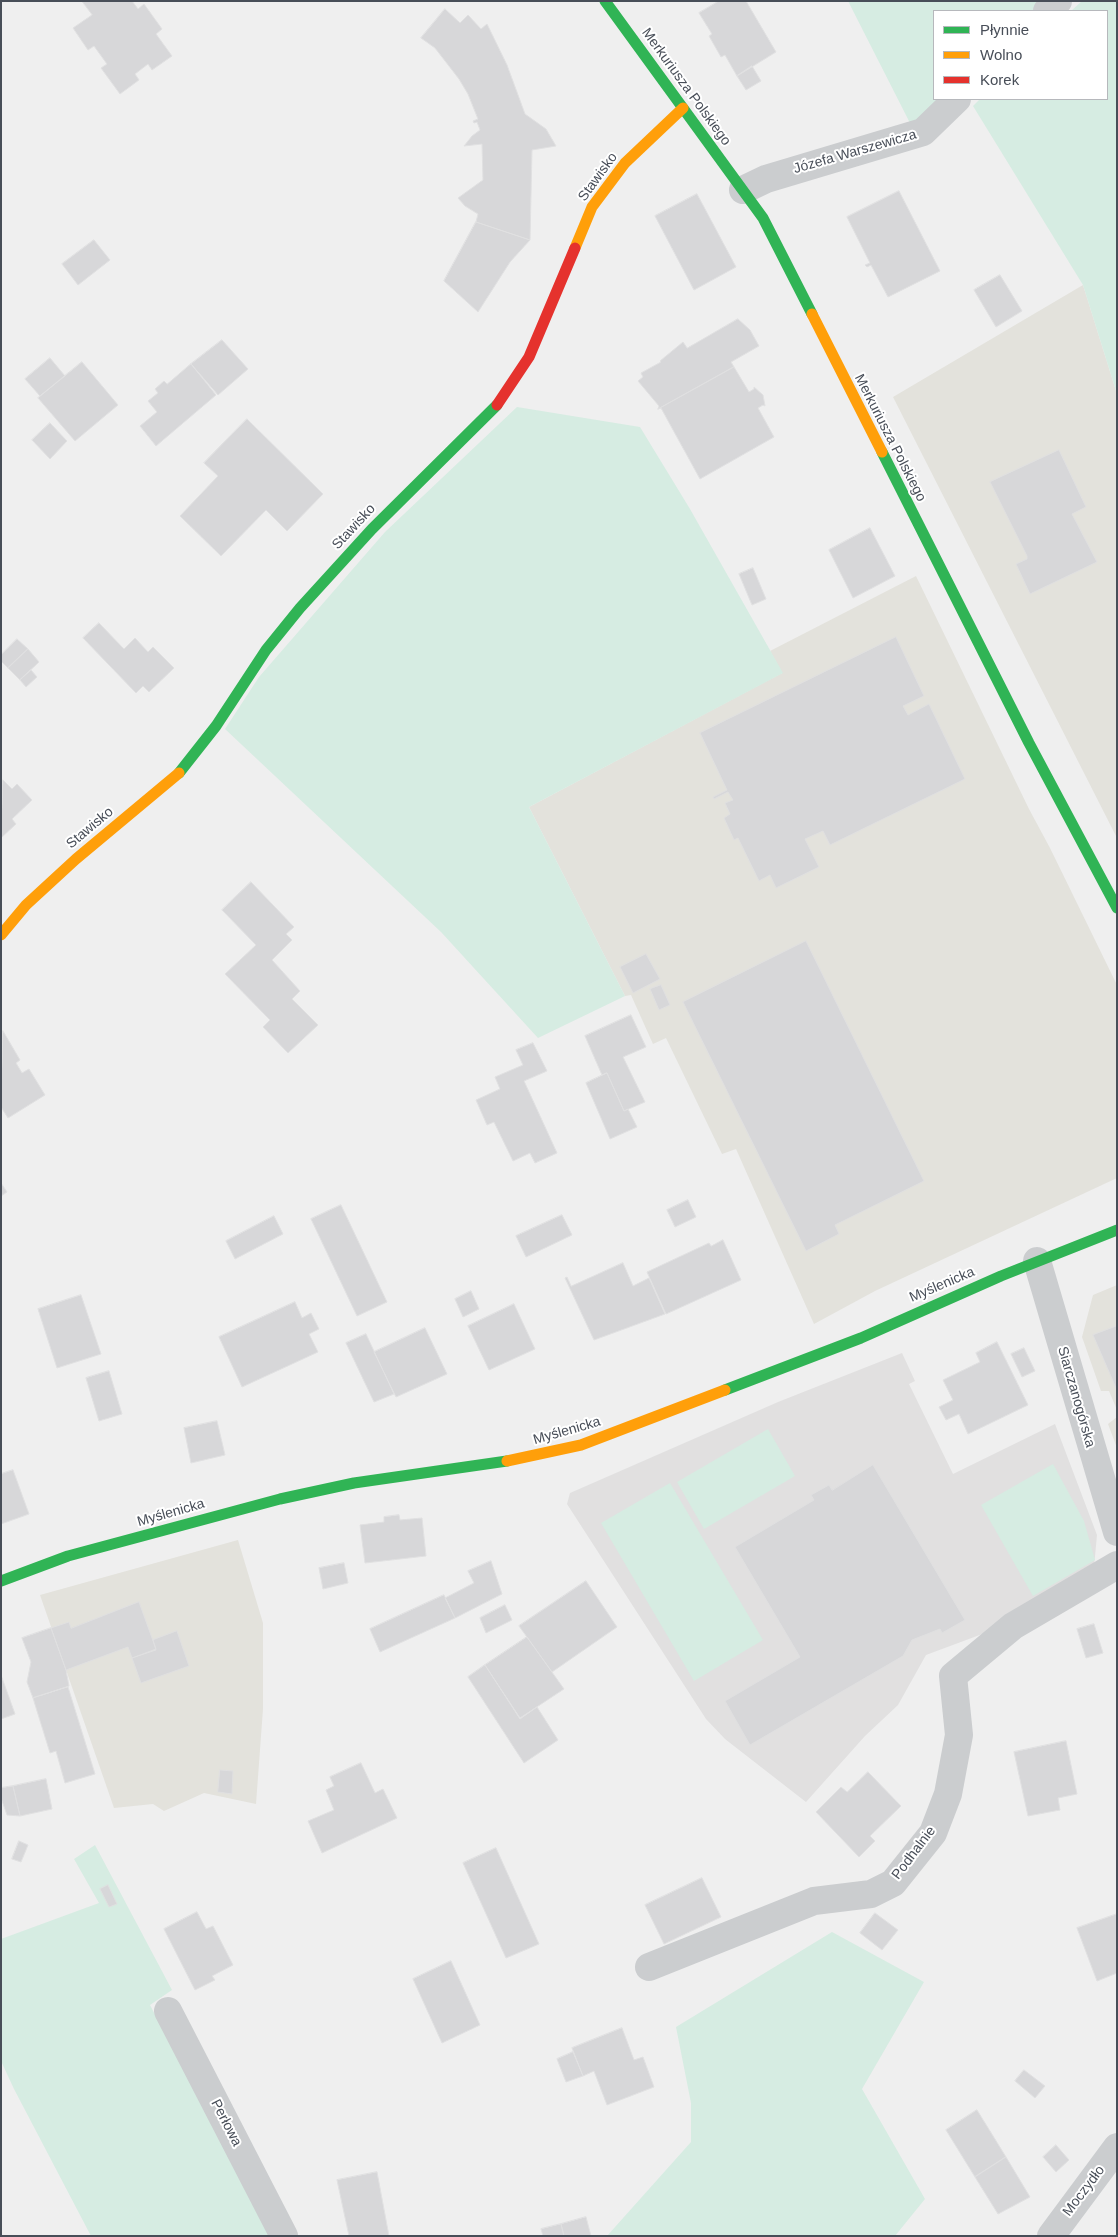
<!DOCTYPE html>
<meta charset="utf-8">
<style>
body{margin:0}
#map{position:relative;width:1118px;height:2237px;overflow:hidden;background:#efefef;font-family:Helvetica,sans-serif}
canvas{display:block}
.frame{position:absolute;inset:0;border:2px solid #484e58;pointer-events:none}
.legend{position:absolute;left:933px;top:10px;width:175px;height:90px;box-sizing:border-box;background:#fff;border:1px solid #b6b8bc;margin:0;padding:6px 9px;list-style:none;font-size:15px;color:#484e58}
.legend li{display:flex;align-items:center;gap:10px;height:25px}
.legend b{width:25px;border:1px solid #b6b8bc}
</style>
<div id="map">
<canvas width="1118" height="2237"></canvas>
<div class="frame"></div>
<ul class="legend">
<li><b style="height:6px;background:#30b455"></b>Płynnie</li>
<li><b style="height:6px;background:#ff9f0a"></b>Wolno</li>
<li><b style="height:6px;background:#e5322d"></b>Korek</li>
</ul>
</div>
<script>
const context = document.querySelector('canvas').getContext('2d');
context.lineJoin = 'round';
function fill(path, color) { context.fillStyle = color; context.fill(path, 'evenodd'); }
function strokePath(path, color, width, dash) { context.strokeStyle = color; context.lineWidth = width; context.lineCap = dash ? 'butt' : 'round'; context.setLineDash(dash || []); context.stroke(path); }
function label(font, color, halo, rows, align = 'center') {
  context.font = font + ' Helvetica,sans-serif'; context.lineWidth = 4; context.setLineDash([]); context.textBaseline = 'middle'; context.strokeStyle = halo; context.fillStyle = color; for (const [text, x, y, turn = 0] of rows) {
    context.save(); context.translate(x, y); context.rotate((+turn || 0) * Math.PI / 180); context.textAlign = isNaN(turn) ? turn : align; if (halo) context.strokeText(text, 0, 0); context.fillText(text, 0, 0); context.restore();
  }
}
fill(new Path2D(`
 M1083,285L1117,394L1116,836L893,397Z
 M916,576L1029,809L1050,848L1117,985V1178L875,1291L814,1324L736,1149L722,1154L666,1038L653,1044L631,995L625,996L529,807L782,673L770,651Z
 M1117,1285V1410L1109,1391H1101L1082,1337L1093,1295Z
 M1117,1417V1448L1108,1424Z
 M238,1540L263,1623V1709L256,1804L204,1793L164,1811L153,1804L114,1808L40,1595Z`), '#e3e2dc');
fill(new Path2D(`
 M902,1353L915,1381L909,1384L953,1474L1055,1424L1097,1535L1094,1567L985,1633L926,1655L898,1705L865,1736L806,1802L725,1739L706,1719L567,1504L570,1493L778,1402Z`), '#e1e0e0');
fill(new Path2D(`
 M848,1H1043L1033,11H934V99H948L911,125Z
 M1082,1H1117V394L1083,285L973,106L980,99H1107V11H1071Z
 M517,407L640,427L690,509L783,673L529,807L625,996L538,1038L441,932L225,729L259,677L385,532Z
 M768,1429L795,1476L704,1529L677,1482Z
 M1053,1464L1084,1521L1095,1560L1033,1596L981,1505Z
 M670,1483L763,1640L694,1681L601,1523Z
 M95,1845L172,1990L150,2005L269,2236H91L14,2089L1,2061V1939L99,1903L74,1859Z
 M832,1932L924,1982L862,2089L925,2199L895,2236H607L691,2142V2103L676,2027Z`), '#d6ece2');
const building = new Path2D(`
 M82,1H132L138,9L144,4L162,29L156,34L172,56L152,70L148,64L135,74L139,80L120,94L101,68L107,64L94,46L88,50L73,28L92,15Z
 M719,1H746L776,52L737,76L725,55L721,57L709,36L712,34L699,13Z
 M445,9L460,23L468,15L481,29L487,24L507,65L525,114L546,129L556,146L532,150L530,240L476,222L478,214L465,206L458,198L483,180L482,144L464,146L472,136L480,130L477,122L474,123L473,121L478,119L468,94L459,79L435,48L421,38Z
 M752,66L761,81L746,90L737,76Z
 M899,191L940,271L888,297L871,265L867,267L865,265L870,263L847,217Z
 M697,194L736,267L694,290L655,216Z
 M476,222L530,240L510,262L478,312L444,281Z
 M94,240L110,260L78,285L62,264Z
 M1000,275L1022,311L996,327L974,290Z
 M738,319L750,330L759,346L731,362L734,367L658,409L659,406L638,381L643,377L641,373L661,362L660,361L683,342L687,348Z
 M222,340L248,369L218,395L191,364Z
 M50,358L65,376L40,396L25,379Z
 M82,362L118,405L75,441L38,398Z
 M191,364L216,395L156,446L140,426L157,412L148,401L158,393L155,389L164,381L167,384Z
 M734,367L749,392L754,389V387L763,395L765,406L763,405L758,408L774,437L700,479L661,408L658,409Z
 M247,419L323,494L287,531L266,510L221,556L180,516L218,476L204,463Z
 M50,423L67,441L50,459L32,440Z
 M1059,450L1086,507L1072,514L1097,562L1030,594L1016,564L1027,559V556L990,482Z
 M870,528L895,576L853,598L829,550Z
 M753,568L766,599L752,605L739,574Z
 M99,623L124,649L135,638L148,652L153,647L174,668L149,692L143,686L136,693L83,638Z
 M896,637L924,696L903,706L908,715L929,704L965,779L830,845L823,831L805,839L819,867L776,888L770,875L759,881L738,838L734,840L724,818L730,814L725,803L733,800L728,792L714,799L713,797L727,790L700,733Z
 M17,639L28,649L8,668L1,661V655Z
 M28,649L39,662L20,680L8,668Z
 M31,670L37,677L26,687L20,680Z
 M3,780L12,789L17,784L32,800L12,819L16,824L1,838Z
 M251,882L294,927L286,934L292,940L272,960L300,991L292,999L318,1025L288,1053L263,1027L270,1020L225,974L256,945L222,910Z
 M806,941L924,1181L835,1225L839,1234L806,1251L683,1002Z
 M646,954L660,979L633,993L620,967Z
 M661,985L670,1005L659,1010L650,989Z
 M631,1015L646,1047L623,1057L645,1102L624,1111L607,1073L602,1075L585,1036Z
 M3,1031L20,1060L16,1063L22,1073L29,1069L45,1095L8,1118L1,1107Z
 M533,1043L547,1071L524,1081L557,1153L535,1163L530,1153L513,1161L494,1122L487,1125L476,1100L500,1089L495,1077L523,1065L516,1050Z
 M607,1073L624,1111L628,1109L637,1127L610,1139L586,1083Z
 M1,1183L7,1192L1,1196Z
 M688,1200L696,1217L675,1227L667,1210Z
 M341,1205L387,1302L357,1316L311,1219Z
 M562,1215L572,1235L526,1257L516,1236Z
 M274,1216L283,1234L235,1259L226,1241Z
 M723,1240L741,1280L666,1314L647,1272L709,1243L711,1246Z
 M623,1263L633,1286L649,1278L665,1314L594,1340L565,1278L567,1277L571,1286Z
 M471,1291L479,1309L463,1317L455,1299Z
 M81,1295L101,1354L57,1368L38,1309Z
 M295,1302L302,1318L311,1313L319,1329L309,1334L318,1352L242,1387L219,1337Z
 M514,1304L535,1349L489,1370L468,1326Z
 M1117,1326V1387L1116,1388L1093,1335Z
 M425,1328L447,1374L396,1397L374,1352Z
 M366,1334L394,1394L374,1402L346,1343Z
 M997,1342L1028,1405L968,1434L959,1414L946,1420L939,1407L953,1400L943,1380L980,1362L976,1353Z
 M1024,1348L1035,1371L1022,1377L1011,1354Z
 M109,1371L122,1414L99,1421L86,1378Z
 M217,1421L225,1455L191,1463L184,1428Z
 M873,1465L965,1620L942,1633L940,1629L912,1640L903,1656L750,1745L725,1701L800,1657L735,1547L814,1500L811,1495L829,1485L832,1490Z
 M13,1470L29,1514L1,1524V1474Z
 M399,1515L400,1520L422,1518L426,1556L365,1563L360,1525L384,1522V1517Z
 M491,1561L502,1594L455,1618L445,1598L474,1583L468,1571Z
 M344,1563L348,1583L323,1589L319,1568Z
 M586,1581L617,1627L552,1672L519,1626Z
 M444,1595L455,1618L380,1652L370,1629Z
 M139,1602L156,1649L132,1658L128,1647L66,1670L51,1628L69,1622L71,1628Z
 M505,1605L512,1620L486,1633L480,1618Z
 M1094,1624L1103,1653L1086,1658L1077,1629Z
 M51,1628L66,1670L69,1686L33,1698L27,1682L31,1662L22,1638Z
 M177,1631L189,1666L141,1683L132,1658L156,1650L153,1640Z
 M527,1637L564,1689L520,1718L485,1665Z
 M485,1665L520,1719L537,1707L558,1740L524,1763L468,1677Z
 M1,1675L15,1714L1,1719Z
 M68,1687L95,1774L65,1783L56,1751L50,1753L33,1698Z
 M1066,1741L1077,1794L1058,1798L1060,1810L1028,1816L1014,1752Z
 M361,1763L375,1793L383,1789L397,1818L322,1853L308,1821L334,1810L326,1790L334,1786L330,1777Z
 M220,1770L233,1771L232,1794L218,1792Z
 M868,1772L901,1806L870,1836L875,1841L859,1857L816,1812L841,1787L847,1792Z
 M46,1779L52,1809L20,1816L13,1786Z
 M13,1786L20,1816L7,1815L1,1798V1788Z
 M19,1841L28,1845L21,1862L12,1859Z
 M496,1848L539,1944L506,1958L463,1863Z
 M702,1878L721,1917L664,1944L645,1905Z
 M108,1885L117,1904L109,1907L100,1889Z
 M197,1912L206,1929L213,1926L233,1965L212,1976L215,1980L195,1990L164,1929Z
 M875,1913L898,1930L882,1950L860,1933Z
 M1117,1914V1973L1097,1981L1077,1928Z
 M451,1961L480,2025L442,2043L413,1979Z
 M622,2028L634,2060L643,2057L654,2087L607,2105L594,2071L583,2076L572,2048Z
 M573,2052L583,2076L566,2082L557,2059Z
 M1024,2070L1045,2086L1035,2098L1015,2081Z
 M977,2110L1006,2157L975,2177L946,2130Z
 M1056,2145L1069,2160L1056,2172L1043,2157Z
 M1006,2157L1030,2197L998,2214L975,2177Z
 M377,2172L389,2236H349L337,2180Z
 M586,2217L591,2236H564L561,2224Z
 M561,2224L564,2236H543L541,2229Z`);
fill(building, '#d7d7d9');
strokePath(building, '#e0e0e1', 1);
strokePath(new Path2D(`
 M1047,11L1058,1
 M743,190L766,179L923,132L957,99
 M1037,1261L1117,1532
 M649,1967L814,1901L871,1894L893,1883L933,1833L948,1794L959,1735L953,1676L1013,1626L1117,1565
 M168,2011L284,2236
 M1051,2236L1117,2147`), '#cbcdcf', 28);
strokePath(new Path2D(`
 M605,1L763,218L812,314
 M882,452L1029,743L1117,908
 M179,773L216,726L266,650L300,608L372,529L497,405
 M725,1390L861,1338L1001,1276L1117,1230
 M1,1581L68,1556L280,1499L354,1483L507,1461`), '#30b455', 11);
strokePath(new Path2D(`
 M575,248L592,207L625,163L683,108
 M812,314L882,452
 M1,935L26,905L76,859L179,773
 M507,1461L581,1445L725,1390`), '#ff9f0a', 11);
strokePath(new Path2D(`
 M497,405L529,357L575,248`), '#e5322d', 11);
label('14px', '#484e58', '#fff', [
 ["Merkuriusza Polskiego",686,87,54],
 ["Józefa Warszewicza",855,152,-16],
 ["Stawisko",598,177,-54],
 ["Merkuriusza Polskiego",890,438,63],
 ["Stawisko",354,527,-47],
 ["Stawisko",90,828,-40],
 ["Myślenicka",942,1285,-23],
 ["Siarczanogórska",1076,1397,74],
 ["Myślenicka",567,1431,-16],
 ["Myślenicka",171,1513,-16],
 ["Podhalnie",914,1853,-53],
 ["Perłowa",226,2123,63],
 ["Moczydło",1084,2191,-53]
]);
</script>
